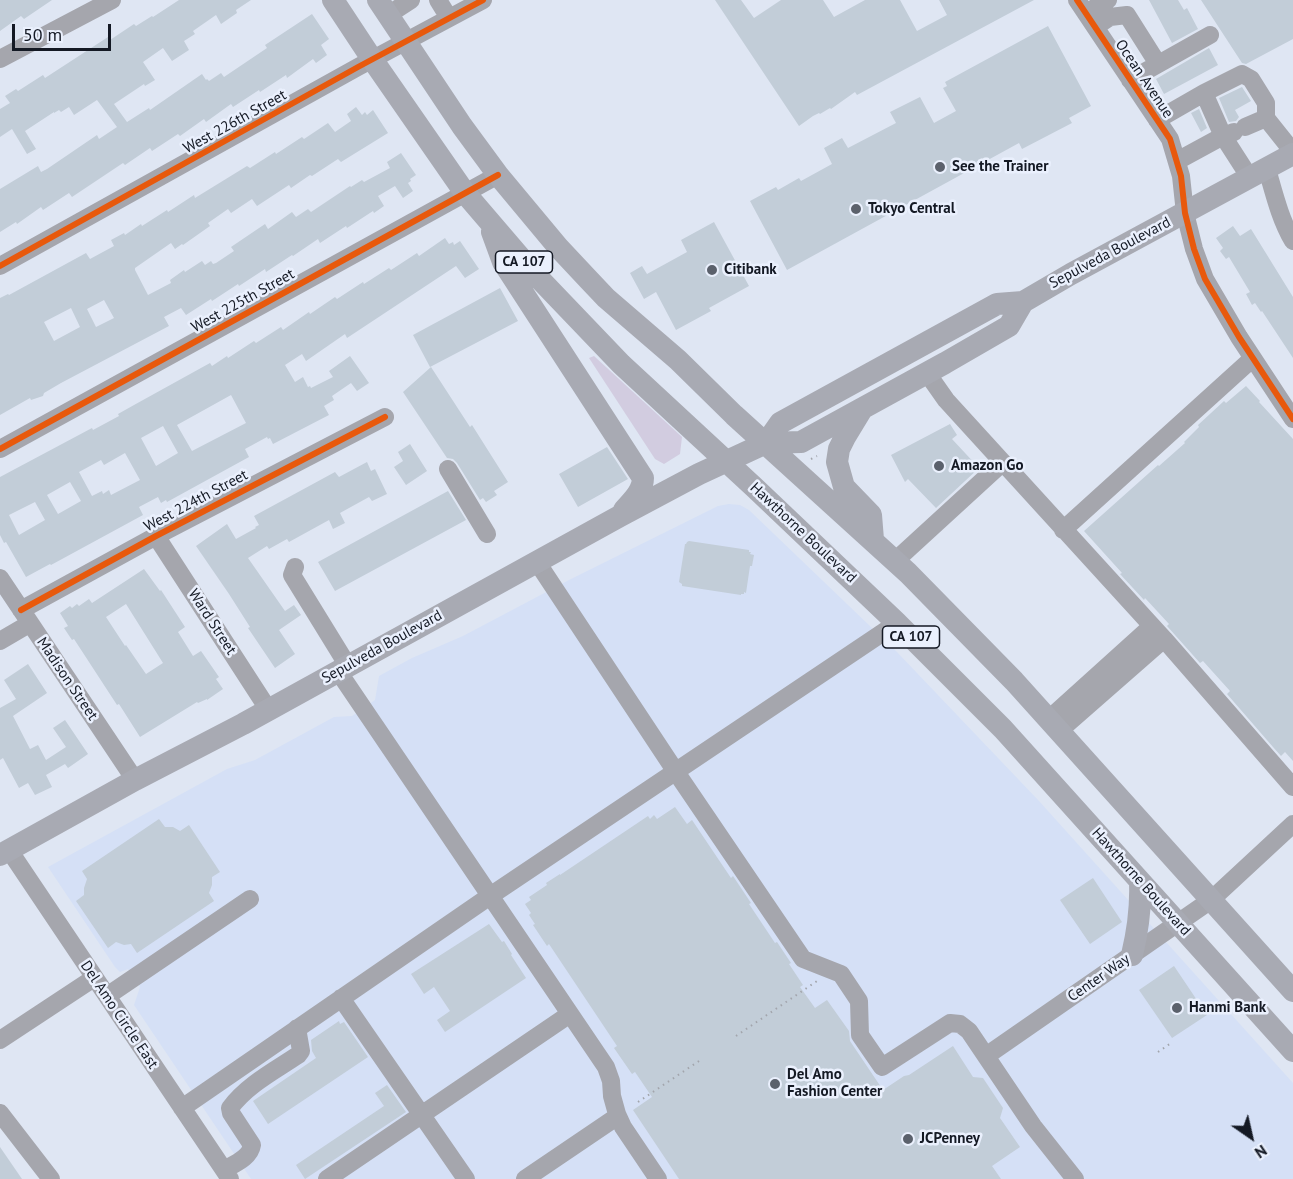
<!DOCTYPE html>
<style>
body{margin:0}
#map{position:relative;width:1293px;height:1179px;overflow:hidden;background:#dfe6f3;font-family:"PT Sans",sans-serif}
canvas{display:block}
.north{position:absolute;left:1221px;top:1107px;width:60px;height:60px;-webkit-text-stroke:4px #eaf0fd;paint-order:stroke;rotate:146deg;font-size:16px;font-weight:700;line-height:24px;text-align:center;color:#141924}
.north::after{content:'';display:block;margin:auto;width:21px;height:27px;background:#141924;clip-path:polygon(50% 0,100% 100%,50% 72%,0 100%)}
.scale{position:absolute;left:12px;top:24px;width:99px;height:27px;box-sizing:border-box;border:3px solid #141924;border-top:0;padding-left:8px;font-size:18px;line-height:21px;white-space:nowrap;color:#141924;-webkit-text-stroke:4px #eaf0fd;paint-order:stroke}
</style>
<div id="map">
<canvas width="1293" height="1179"></canvas>
<div class="north">N</div>
<div class="scale">50 m</div>
</div>
<script>
const context = document.querySelector('canvas').getContext('2d');
context.lineJoin = 'round';
function fill(path, color) { context.fillStyle = color; context.fill(path, 'evenodd'); }
function strokePath(path, color, width, dash) { context.strokeStyle = color; context.lineWidth = width; context.lineCap = dash ? 'butt' : 'round'; context.setLineDash(dash || []); context.stroke(path); }
function label(font, color, halo, rows, align = 'center') {
  context.font = font + ' "PT Sans",sans-serif'; context.lineWidth = 5; context.setLineDash([]); context.textBaseline = 'middle'; context.strokeStyle = halo; context.fillStyle = color; for (const [text, x, y, turn = 0] of rows) {
    context.save(); context.translate(x, y); context.rotate((+turn || 0) * Math.PI / 180); context.textAlign = isNaN(turn) ? turn : align; if (halo) context.strokeText(text, 0, 0); context.fillText(text, 0, 0); context.restore();
  }
}
fill(new Path2D(`
 M729,504L740,505L749,510L896,651L1039,801L1293,1083V1179H251L134,1005L140,987L128,969L120,972L115,967L48,867L227,769L255,760L334,717L352,716L375,700L379,676L412,658L463,636L569,580L718,506Z`), '#d5e0f6');
fill(new Path2D(`
 M594,356L682,437L680,454L664,464L655,459L589,358Z`), '#d2cce0');
fill(new Path2D(`
 M0,0H52L24,19L21,16L0,31Z
 M179,0H251L236,10L237,13L221,24L216,15L193,31L195,34L184,41L189,50L172,61L163,48L143,62L155,80L145,86L144,84L114,104L127,122L149,108L150,110L202,74L206,80L207,79L209,81L221,73L224,77L267,48L265,45L312,14L329,39L321,45L327,55L316,63L313,59L287,78L286,75L260,92L259,90L233,107L231,104L206,122L204,119L180,136L178,134L152,151L150,148L125,165L123,163L72,197L69,193L43,210L41,207L17,224L16,222L0,232V189L38,166L41,172L47,169L97,135L99,139L117,127L97,100L74,115L69,107L61,112L59,110L54,113V112L25,131L36,149L27,154L12,129L0,137V109L10,103L5,96L16,89L18,91L43,75L45,78L108,37L110,40L134,24L136,26L152,16L153,17Z
 M715,0H741L754,18L781,0H823L834,17L865,0H900L917,31L947,15L939,0H1034L857,95L855,92L831,109L830,108L820,114L819,113L813,116L799,126Z
 M1149,0H1178L1184,10L1187,8L1198,29L1172,43Z
 M1201,0H1293V39L1246,64L1242,63Z
 M1048,26L1091,106L1069,118L1072,123L1022,149L1019,143L787,270L750,201L776,187L778,190L799,178L801,181L832,164L824,148L842,138L848,148L896,123L890,112L920,97L934,123L956,111L943,88L947,86L945,82Z
 M1209,48L1218,65L1164,94L1156,79Z
 M1242,87L1251,101L1235,110L1239,117L1236,121L1229,122L1219,98Z
 M356,107L362,115L365,112L367,115L373,110L388,133L341,162L338,159L312,176L310,175L291,188L289,185L257,206L252,199L231,213L228,209L208,223L210,226L183,245L182,244L175,249L171,243L135,268V270L148,295L171,283L170,280L184,270L185,272L202,261L205,265L211,261L213,264L216,263L234,251L231,247L265,224L268,229L292,212L296,217L308,209L311,212L350,186L351,187L362,180L364,182L390,168L387,162L401,153L416,175L410,179L411,181L408,183L413,191L403,198L395,186L378,196L384,206L374,213L373,211L347,228L346,226L320,243L318,239L293,256L292,255L266,272L265,269L239,286L238,284L212,301L211,299L186,315L181,308L164,317L169,326L61,383L44,393L43,396L31,400L30,398L0,415V298L8,294L9,295L86,253L90,259L114,246L111,240L124,233L125,235L141,224L142,226L167,210L168,212L194,195L195,198L247,166L250,168L275,152L276,154L302,137L304,139L328,123L335,132L351,121L347,114ZM104,300L114,318L96,327L87,309ZM71,308L80,327L54,341L44,322Z
 M1199,109L1207,128L1201,132L1191,113Z
 M714,222L749,286L709,308L711,311L676,330L656,292L644,299L630,273L642,266L647,274L687,252L681,240Z
 M1233,226L1240,236L1251,229L1293,297V358L1262,311L1261,312L1255,303L1252,305L1246,294L1250,292L1229,257L1226,259L1220,251L1223,248L1216,238Z
 M445,238L449,244L453,242L454,245L460,241L479,269L465,278L456,266L347,338L345,334L306,361L302,354L285,365L295,382L303,377L308,387L310,386L311,388L333,377L329,371L350,356L369,383L357,391L351,383L332,396L334,400L324,406L329,415L273,444L270,438L268,439L267,437L245,449L249,457L167,502L166,500L161,503L158,497L139,507L143,515L51,565L50,564L26,577L6,542L4,543L0,535V477L92,428L93,430L119,416L118,414L134,405L210,363L212,366L227,356L228,358L254,341L256,343L281,327L283,330L309,312L310,314L335,297L337,299L363,282L364,284L389,268L391,270L417,253L419,256ZM231,395L246,423L192,451L177,425ZM163,426L178,453L156,466L141,438ZM125,453L140,480L111,495L109,490L103,494L102,491L92,496L79,472L101,460L104,465ZM70,482L81,501L58,514L47,495ZM35,502L45,520L19,535L9,515Z
 M500,288L518,321L430,367L413,335Z
 M431,367L470,427L472,425L508,482L494,491L497,495L486,502L483,498L480,500L457,463L453,459L447,458L403,392Z
 M1246,386L1260,401L1259,402L1293,439V761L1285,752L1281,756L1273,747L1227,694L1230,691L1203,661L1200,663L1167,626L1169,624L1145,598L1144,600L1120,574L1122,573L1084,531L1158,465L1159,466L1185,443L1184,442L1199,427L1198,425L1224,401L1226,403Z
 M950,424L957,435L952,439L979,468L936,508L908,479L905,482L891,455Z
 M410,444L427,471L406,485L394,467L403,461L398,452Z
 M607,447L628,479L578,507L559,474Z
 M367,462L371,471L375,469L387,494L372,501L369,497L340,513L345,523L333,529L329,520L289,542L287,539L269,549L267,546L248,558L285,611L294,605L301,615L279,630L295,654L275,668L248,628L250,627L229,594L196,546L227,524L236,539L256,528L255,527L259,525L254,516L335,472L339,477Z
 M448,491L466,520L335,591L318,562Z
 M689,541L749,550V552H751L750,554L754,555L752,566H750L746,593L744,592V594H741V595L682,586V584L679,582L685,544H686L687,542Z
 M144,569L160,591L161,590L185,627L178,632L193,656L201,651L219,677L216,679L223,689L207,700V699L198,703L197,702L140,737L119,704L117,705L74,639L72,640L64,628L68,626L60,613L70,606L72,608L77,604L79,606L89,599L92,603ZM126,604L163,663L146,674L126,645L125,646L106,617Z
 M28,664L47,693L13,716L30,749L38,745L46,760L66,747L53,728L65,720L88,754L68,768L65,764L46,775L52,787L35,795L28,783L19,788L3,758L0,760V708L16,699L4,680Z
 M675,807L687,824L692,820L731,878L733,876L751,903L749,904L775,943L777,942L791,963L789,964L803,985L800,987L815,1008L827,1000L849,1031L850,1041L854,1047L883,1090L904,1076L909,1075L953,1046L973,1077L983,1078L1003,1108L1000,1118L1020,1147L992,1166L1001,1179H679L633,1110L652,1097L635,1072L632,1074L614,1048L617,1046L549,944L547,946L533,925L535,924L529,915L531,913L525,904L531,900L529,897L547,885L546,883L560,874V875L648,816L650,819L654,815L657,819Z
 M159,819L165,827H173L180,831L189,825L220,872L212,877V885L209,893L214,901L137,953L131,944L124,945L116,942L108,948L76,901L84,895V888L87,879L82,871Z
 M1093,878L1122,922L1090,944L1060,900Z
 M489,924L502,942L504,941L512,954L511,955L526,978L445,1032L437,1020L450,1011L434,987L424,994L411,974Z
 M1174,966L1207,1015L1172,1038L1139,990Z
 M339,1021L340,1024L344,1022L368,1057L268,1124L253,1101L316,1058L312,1051L311,1040Z
 M387,1085L406,1112L305,1179L296,1165L384,1106L375,1093Z
 M0,1147L22,1179H0Z`), '#c2cdd8');
strokePath(new Path2D(`
 M811,459L817,456
 M736,1036L817,981
 M1158,1052L1171,1043
 M638,1102L702,1059`), '#a2a5ac', 2, [1.5, 4.5]);
strokePath(new Path2D(`
 M438,0L449,18
 M1077,0L1170,139L1181,176L1185,213L1194,249L1205,279L1239,337L1293,419
 M1086,13L1108,0
 M388,15L411,0
 M1095,27L1110,17L1127,15L1158,64
 M0,59L112,0
 M1130,80L1210,35
 M1204,93L1242,74L1251,79L1266,103V118
 M1157,120L1204,93L1223,136L1250,178
 M1245,127L1266,118L1293,152
 M1177,161L1223,136L1234,132
 M1267,169C1274,193 1280,219 1293,241
 M0,266L358,67L483,0
 M927,373L946,400L1164,639L1293,787
 M0,449L498,175
 M448,469L487,534
 M1063,530L1253,358
 M156,536L268,709
 M895,561L1002,463
 M537,562L676,772L803,959L841,974L859,1001L860,1035L882,1067L950,1023L960,1024L969,1031L1033,1126L1075,1179
 M295,567L292,575L348,666
 M0,578L135,780
 M21,610L156,536L385,417
 M0,641L29,624
 M338,671L606,1067L611,1081L612,1096L617,1114L623,1127L658,1179
 M1049,719L1152,626
 M1059,731L1164,639
 M9,850L230,1179
 M107,996L250,899
 M341,998L466,1179
 M0,1040L94,978
 M986,1056L1211,900L1293,824
 M182,1108L490,896L897,623
 M0,1113L51,1179
 M224,1170C234,1164 250,1158 252,1145L231,1113L230,1108C247,1085 274,1071 298,1055L301,1051L297,1028
 M327,1179L570,1014
 M525,1179L618,1116`), '#a5a6ad', 18);
strokePath(new Path2D(`
 M333,0L372,59L465,193L531,270L621,364L755,488L897,623L1003,729L1293,1051
 M378,0L462,126L498,175L558,247L588,279L606,298L678,360L734,415L908,573L1014,681L1293,991
 M492,232L503,262L643,478C643,491 632,501 624,510
 M862,409L845,437L839,449L837,462L844,487L871,515L873,540
 M766,443L780,423L997,304L1023,302L1071,274L1293,154
 M0,855L135,780L243,724L620,516L699,474L766,443L801,442L945,363L1009,326L1023,302
 M1132,955C1138,930 1141,907 1140,882`), '#a8aab3', 22);
strokePath(new Path2D(`
 M1077,0L1170,139L1181,176L1185,213L1194,249L1205,279L1239,337L1293,419
 M0,266L358,67L483,0
 M0,449L498,175
 M21,610L156,536L385,417`), '#e8590c', 6);
for (const [x, y, r, color] of [
 [940,167,6,"#5b616c"],
 [856,209,6,"#5b616c"],
 [712,270,6,"#5b616c"],
 [939,466,6,"#5b616c"],
 [1177,1008,6,"#5b616c"],
 [775,1084,6,"#5b616c"],
 [908,1139,6,"#5b616c"]
]) { const dot = new Path2D(); dot.arc(x, y, r, 0, 2 * Math.PI); context.fillStyle = color; context.fill(dot); strokePath(dot, '#eaf0fd', 2); }
for (const [x, y, w] of [
 [524,262,57],
 [911,637,57]
]) { const box = new Path2D(); box.roundRect(x - w / 2, y - 11, w, 22, 4.5); context.fillStyle = '#eaf0fd'; context.fill(box); strokePath(box, '#141924', 1.5); }
label('bold 14px', '#141924', null, [
 ["CA 107",524,262],
 ["CA 107",911,637]
]);
label('15px', '#141924', '#eaf0fd', [
 ["Ocean Avenue",1144,79,56],
 ["West 226th Street",235,122,-29],
 ["Sepulveda Boulevard",1110,253,-28],
 ["West 225th Street",243,301,-29],
 ["West 224th Street",196,501,-28],
 ["Hawthorne Boulevard",803,533,43],
 ["Ward Street",212,622,57],
 ["Sepulveda Boulevard",382,647,-29],
 ["Madison Street",67,679,56],
 ["Hawthorne Boulevard",1141,882,48],
 ["Center Way",1099,978,-35],
 ["Del Amo Circle East",119,1015,56]
]);
label('bold 15px', '#141924', '#eaf0fd', [
 ["See the Trainer",952,167],
 ["Tokyo Central",868,209],
 ["Citibank",724,270],
 ["Amazon Go",951,466],
 ["Hanmi Bank",1189,1008],
 ["Del Amo",787,1075],
 ["Fashion Center",787,1092],
 ["JCPenney",920,1139]
], 'left');
</script>
